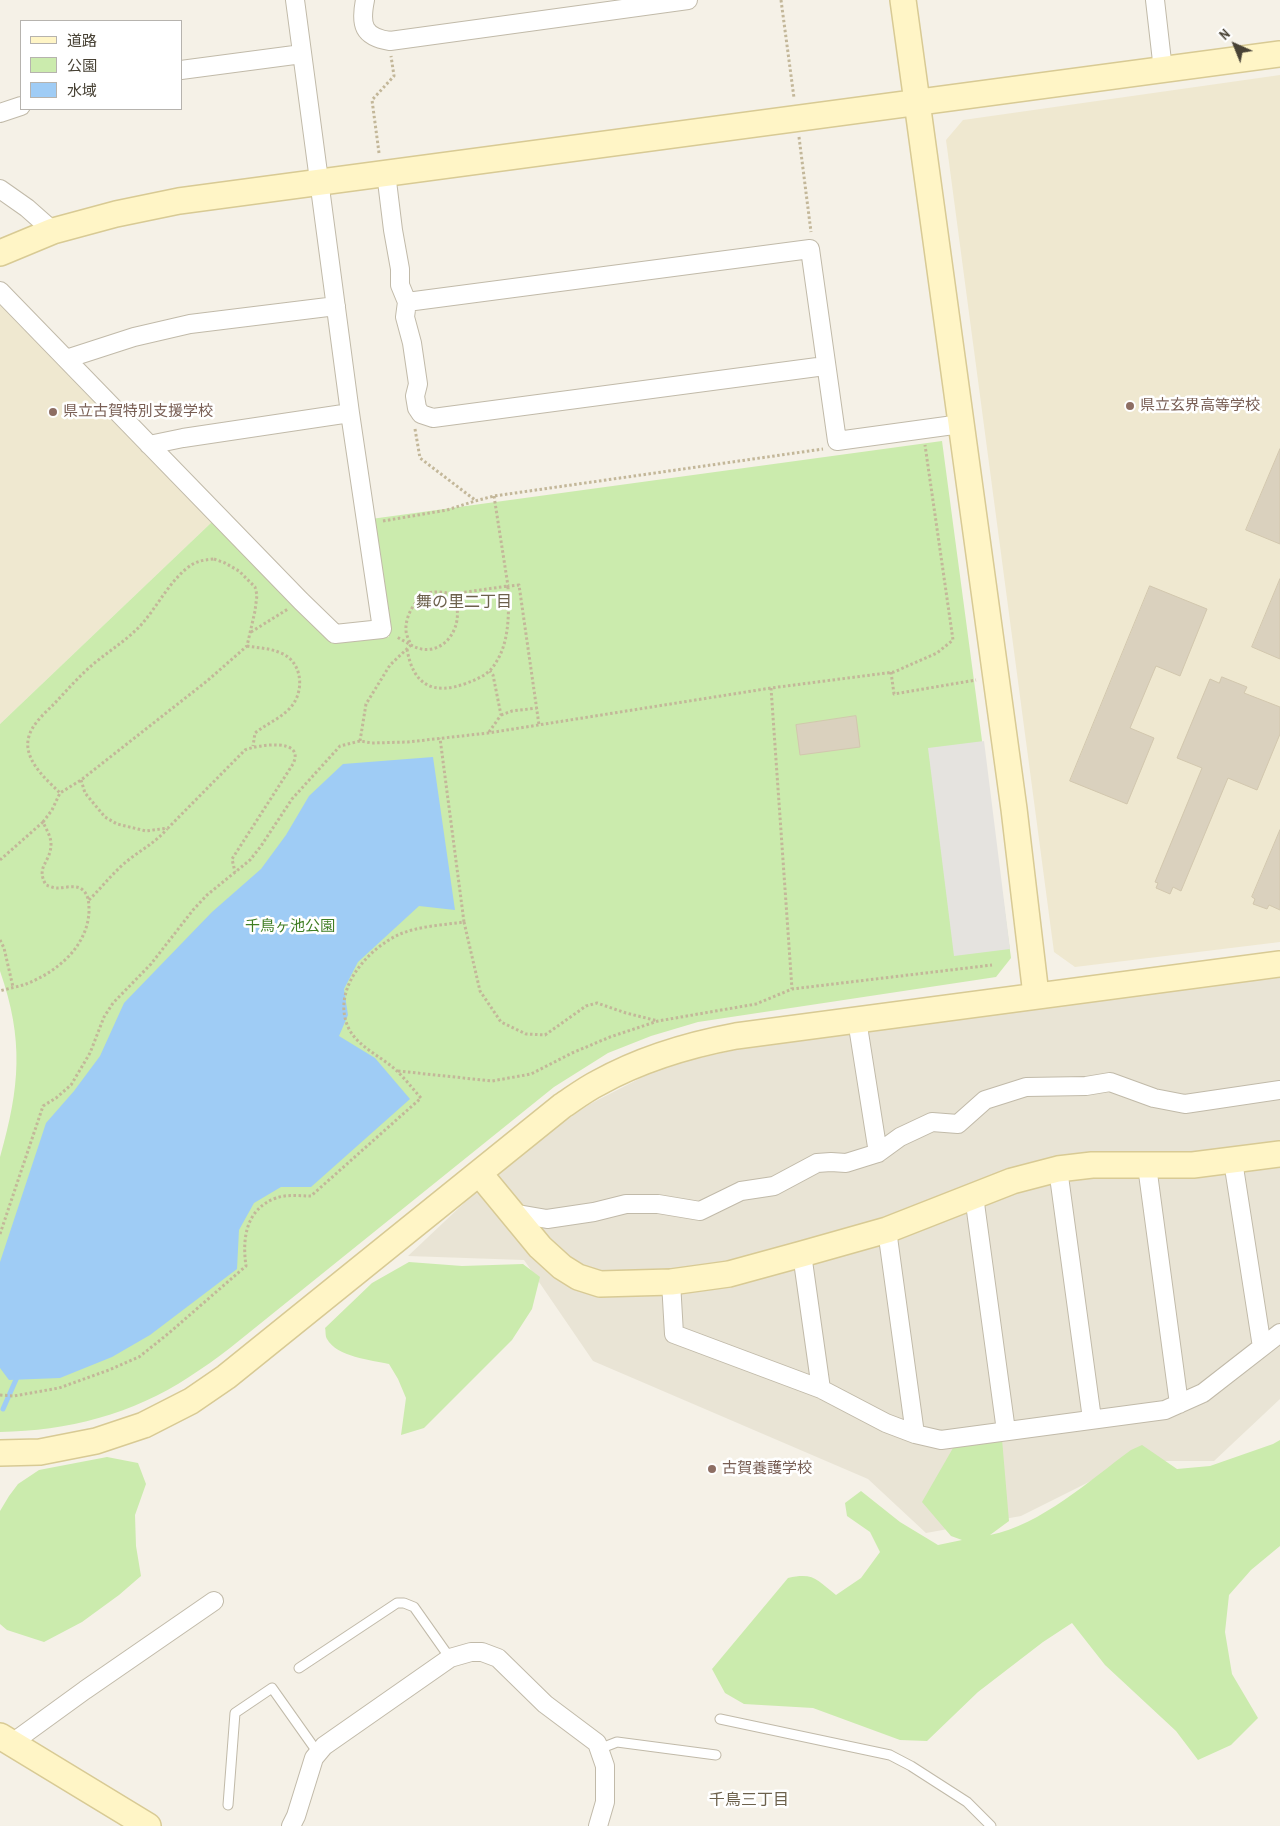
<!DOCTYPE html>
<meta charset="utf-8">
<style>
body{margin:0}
#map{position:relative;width:1280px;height:1826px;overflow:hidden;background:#f5f1e7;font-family:"Archivo Narrow","Noto Sans JP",sans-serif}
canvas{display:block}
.legend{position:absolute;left:20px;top:20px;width:162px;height:90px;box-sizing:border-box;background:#fff;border:1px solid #b6b3ae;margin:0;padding:6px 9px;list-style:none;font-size:15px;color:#484235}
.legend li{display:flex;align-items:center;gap:10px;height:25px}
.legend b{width:25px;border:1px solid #b6b3ae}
.north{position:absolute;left:1210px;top:20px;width:50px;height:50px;-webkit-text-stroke:4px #fff;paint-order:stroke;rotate:316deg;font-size:14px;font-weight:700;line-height:20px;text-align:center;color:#484235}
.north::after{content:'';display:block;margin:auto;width:18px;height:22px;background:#484235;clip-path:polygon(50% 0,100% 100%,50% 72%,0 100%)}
</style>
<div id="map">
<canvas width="1280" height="1826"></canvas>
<ul class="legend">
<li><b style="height:6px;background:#fff5c6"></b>道路</li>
<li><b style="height:14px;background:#cbebad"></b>公園</li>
<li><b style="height:14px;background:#9fccf5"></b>水域</li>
</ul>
<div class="north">N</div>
</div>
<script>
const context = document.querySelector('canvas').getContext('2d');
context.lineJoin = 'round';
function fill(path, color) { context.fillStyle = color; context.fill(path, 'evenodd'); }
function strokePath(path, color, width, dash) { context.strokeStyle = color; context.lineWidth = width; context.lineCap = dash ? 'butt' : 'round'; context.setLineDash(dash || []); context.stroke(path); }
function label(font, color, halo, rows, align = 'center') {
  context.font = font + ' "Archivo Narrow","Noto Sans JP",sans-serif'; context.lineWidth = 5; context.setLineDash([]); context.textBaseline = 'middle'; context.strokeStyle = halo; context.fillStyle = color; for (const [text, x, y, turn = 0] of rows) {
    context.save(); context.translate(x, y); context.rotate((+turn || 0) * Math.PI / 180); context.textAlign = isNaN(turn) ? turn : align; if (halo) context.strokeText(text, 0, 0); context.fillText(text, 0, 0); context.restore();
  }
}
fill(new Path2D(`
 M1280,972V1399L1214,1461H1131L1021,1516L926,1533L868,1479L593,1361L524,1260L408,1256L516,1154L590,1104L664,1066L771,1042Z`), '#e9e4d5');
fill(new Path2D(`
 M1280,75V942L1075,967L1054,952L946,140L963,120Z
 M0,303L213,521L0,724Z`), '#efe8d0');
fill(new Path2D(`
 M942,441L1011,958L996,977L698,1022L651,1036L608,1053L554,1087L230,1348C217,1358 203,1368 189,1377C133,1414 67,1431 0,1432V1157C20,1087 24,1040 0,971V724L213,521L333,641L389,637L371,519Z
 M409,1262L462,1266L523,1264L540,1277L532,1309L512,1340L424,1428L401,1435L406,1398L398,1379L389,1364C371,1360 337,1357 327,1339C325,1336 326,1331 325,1328L372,1283Z
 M1002,1439L1009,1521L990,1535C1041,1525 1090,1480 1131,1450L1142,1445L1177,1469L1210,1466L1273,1444L1280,1440V1546L1251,1570L1229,1595L1225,1632L1232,1674L1258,1718L1231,1745L1198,1760L1176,1731L1105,1665L1072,1623L1043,1642L978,1692L927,1741L900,1740L813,1708L744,1704L725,1693L712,1669L788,1578C814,1572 817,1580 836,1595L861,1578L880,1552L870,1532L847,1516L845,1503L861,1491L900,1522L938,1545L962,1540L951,1536L922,1502L953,1448Z
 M107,1457L138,1463L146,1484L135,1515L136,1546L141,1576L119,1595L82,1622L44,1642L7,1630L0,1624V1511L9,1496L18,1484L39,1470Z`), '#cbebad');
fill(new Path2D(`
 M984,741L1010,949L954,956L928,748Z`), '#e5e3df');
fill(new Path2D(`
 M433,757L455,910L419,906L358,962L344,989L348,1015L339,1036L375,1058L410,1099L311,1187H281L254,1203L239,1230L237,1269L150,1335L112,1357L60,1378L9,1380L0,1368V1262L46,1123L74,1091L100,1056L124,1003L212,912L261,869L286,835L309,796L343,764Z`), '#9fccf5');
strokePath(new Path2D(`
 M3,1409L18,1375`), '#9fccf5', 5);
const building = new Path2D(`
 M1280,449V544L1246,530Z
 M1280,579V659L1252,647Z
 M1150,586L1207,609L1180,676L1156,666L1130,728L1154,738L1127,804L1070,781Z
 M1222,677L1247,687L1244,693L1280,707V734L1257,790L1228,778L1181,891L1173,887L1170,894L1156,888L1158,883L1155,882L1202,768L1177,758L1210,679L1219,683Z
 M856,716L860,747L800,755L796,725Z
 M1280,830V910L1269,905L1267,909L1253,904L1255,899L1252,897Z`);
fill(building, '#dad1be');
strokePath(building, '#d2c7ae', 1);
const lane = new Path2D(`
 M299,1668L397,1603H404L414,1607L450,1658
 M720,1719L890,1755L911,1766L967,1802L991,1826
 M599,1749L617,1742L716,1755
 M228,1805L235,1713L272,1688L318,1753`);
const street = new Path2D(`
 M365,0C360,25 363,37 390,41L688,0
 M1155,0L1163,70
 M181,70L302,54
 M0,113L21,106
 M386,173L393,230L400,269V285L407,302L405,317L412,343L418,384L415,396L417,408L421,414L433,418L825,366
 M0,189L27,208L53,231
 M0,291L301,601L335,634L382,629L350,413L295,0
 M407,302L810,249L837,441L961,424
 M66,359L134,337L190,324L336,306
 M149,445L183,438L350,413
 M857,1020L878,1153
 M1233,1161L1262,1347
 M1147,1166L1179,1404
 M1058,1169L1092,1419
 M974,1196L1006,1431
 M512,1213L547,1219L594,1212L626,1204H658L700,1211L741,1191L774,1186L817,1163L831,1162L846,1163L878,1153L900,1137L932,1122L958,1124L985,1100L1026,1087L1086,1086L1110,1082L1154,1098L1185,1104L1280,1090
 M887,1230L915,1434
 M802,1254L821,1389
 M671,1282L674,1334L821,1389L886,1423L915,1434L941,1440L1165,1410L1203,1393L1280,1333
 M12,1743L85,1690L214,1601
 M291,1826L296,1816L314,1758L324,1746L450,1658L471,1652H482L498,1658L545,1704L597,1743L605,1766V1802L598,1826`);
const secondary = new Path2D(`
 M903,0L1014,809L1036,995
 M0,253L53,231L116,214L179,201L1280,54
 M479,1173L540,1247L562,1267L578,1277L600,1284L671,1282L729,1274L802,1254L887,1230L1012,1181L1058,1169L1092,1165H1193L1280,1154
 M0,1453L40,1452L96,1441L144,1425L191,1401L226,1377L562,1106C574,1098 586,1089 598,1083C641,1059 688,1045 736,1036L1280,964
 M0,1736L148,1826`);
strokePath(lane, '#c1baa9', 11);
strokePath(street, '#c1baa9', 20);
strokePath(secondary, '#d8ca94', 28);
strokePath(new Path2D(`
 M781,0L794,98
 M799,137L811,232
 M379,153L372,100L394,76L391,56
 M415,429L420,458L475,500
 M494,496L508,586L519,585L539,725
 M383,521L447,510L475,501L494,496L823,449
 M214,559L225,563L239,571L255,587L257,595L255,611L247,646L207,681L81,780L60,793C46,779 22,759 29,736C33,723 45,713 54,704C68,689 82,673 97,661C112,649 128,639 141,625C157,607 168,584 186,569C195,561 203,560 214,559Z
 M251,632L288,609
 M247,646C258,648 270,648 281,653C303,662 305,692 290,708C280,719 266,724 255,733L253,746
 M407,649C413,685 433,696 467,683C478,679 489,674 495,664C510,642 509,611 508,586L452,594C444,592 435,591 428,593C415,598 405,617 406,630C406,635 409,640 411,645C437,660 461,635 457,608C456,603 454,598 452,594
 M891,672L894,694L976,680
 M771,688L792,989
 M501,715L512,711L537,708
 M489,732L501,715L493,675L490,671
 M360,741L366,704L390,665L411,645L397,637
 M81,780L85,793L105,817L117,824L146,831L168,828L245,750C257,745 306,737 293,764L232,859L235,872
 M43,822L52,810L60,793
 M0,860L43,822C46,829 51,836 51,844C51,863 35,866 46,885C49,886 53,888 57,888C64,888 73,885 80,888C89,893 89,903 89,912C87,947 57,972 26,984C18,987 9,988 0,991
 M89,900C103,886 115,870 131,858C144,848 156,842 167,829
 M464,922L480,991L501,1022L526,1034L545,1035L586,1006L597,1003L626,1013L658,1021
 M0,940L4,948L13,987
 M398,1071L492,1081L531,1074L572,1053L610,1037L658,1021L756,1004L792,989L992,965
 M0,1234L43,1106L56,1098L71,1085L90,1053L104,1017L113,1003L151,964L193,910L207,895L250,860L261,846L292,799L340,746L360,741L372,743L408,742L488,733L771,688L894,672L937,653L953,640L925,445
 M0,1395L14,1396L59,1388L109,1370L139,1357L169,1333L246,1266C242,1238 246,1209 276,1198C287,1194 300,1196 311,1196L421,1098C413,1089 406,1080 398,1072C383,1057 359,1048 349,1029C330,991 367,949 400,934C420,926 443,925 464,922L440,738`), '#c3b799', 3, [2.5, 2.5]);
strokePath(lane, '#fff', 9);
strokePath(street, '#fff', 18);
strokePath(secondary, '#fff5c6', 25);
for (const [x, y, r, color] of [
 [1130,406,5,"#8d6e63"],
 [53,412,5,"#8d6e63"],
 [712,1469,5,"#8d6e63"]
]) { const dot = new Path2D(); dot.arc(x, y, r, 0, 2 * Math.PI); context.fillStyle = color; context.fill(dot); strokePath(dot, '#fff', 2); }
label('15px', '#785e54', '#fff', [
 ["県立玄界高等学校",1140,406],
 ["県立古賀特別支援学校",63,412],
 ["古賀養護学校",722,1469]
], 'left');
label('15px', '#407e24', '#fff', [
 ["千鳥ヶ池公園",290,927]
]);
label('16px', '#6c614c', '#fff', [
 ["舞の里二丁目",464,603],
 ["千鳥三丁目",749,1801]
]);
</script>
